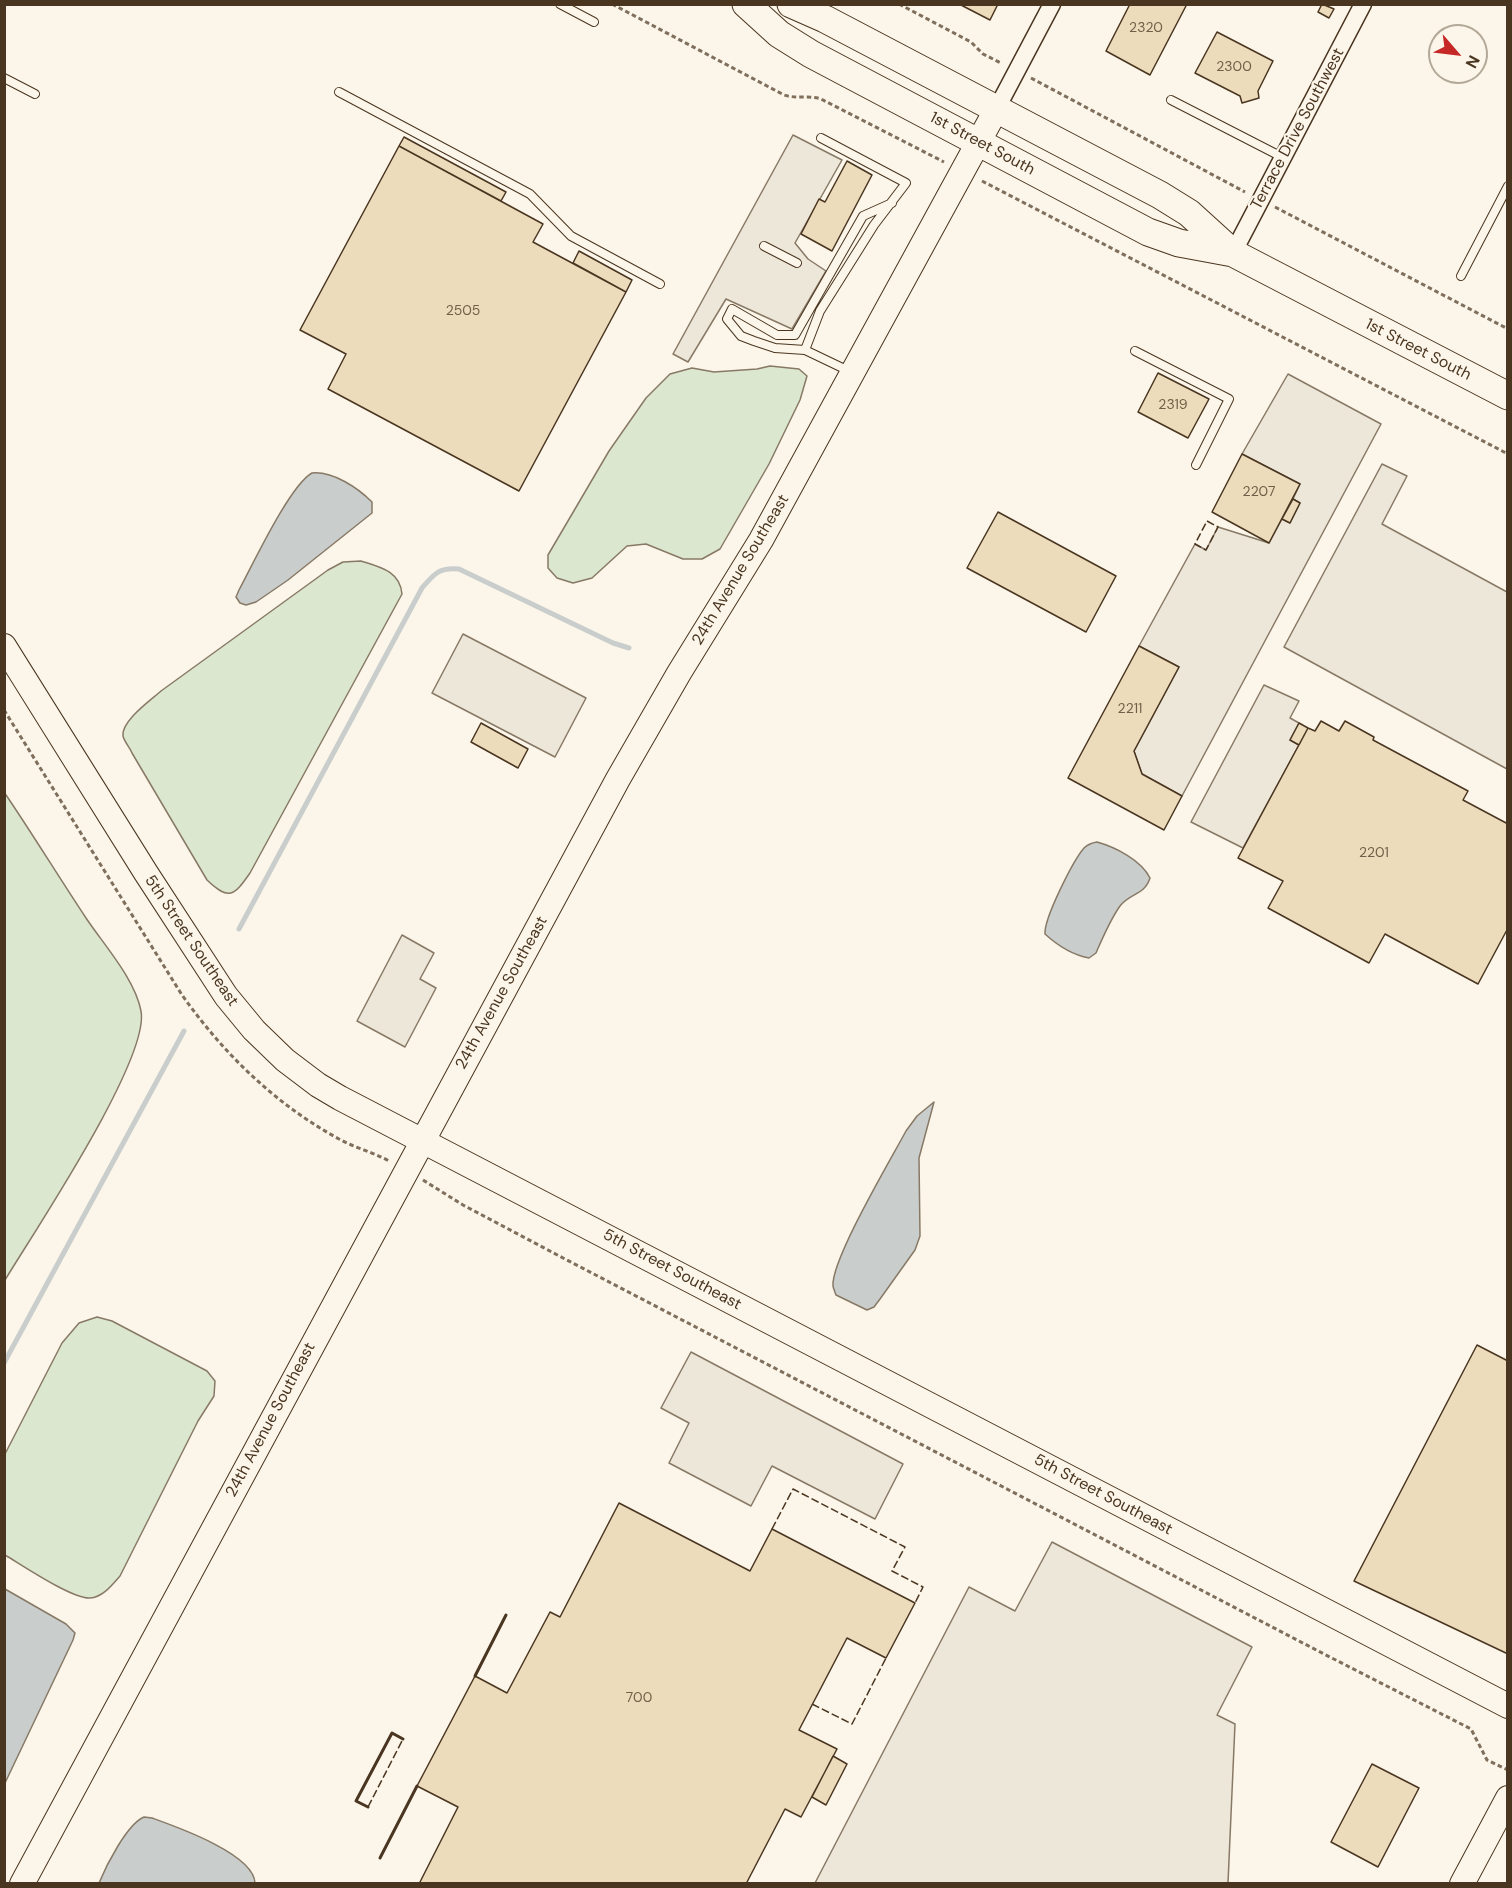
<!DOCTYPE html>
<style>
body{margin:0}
#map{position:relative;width:1512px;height:1888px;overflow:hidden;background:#fbf6e9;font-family:"DM Sans",sans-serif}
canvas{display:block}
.frame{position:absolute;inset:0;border:6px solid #4a3520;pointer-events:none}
.north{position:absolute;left:1428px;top:24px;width:60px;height:60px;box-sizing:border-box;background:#fbf6e9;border:2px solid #b4a999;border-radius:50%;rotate:118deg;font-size:16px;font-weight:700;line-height:24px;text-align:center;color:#4a3520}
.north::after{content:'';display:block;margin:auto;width:21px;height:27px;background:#c62828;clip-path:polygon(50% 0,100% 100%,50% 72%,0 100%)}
</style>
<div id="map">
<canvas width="1512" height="1888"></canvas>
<div class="frame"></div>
<div class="north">N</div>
</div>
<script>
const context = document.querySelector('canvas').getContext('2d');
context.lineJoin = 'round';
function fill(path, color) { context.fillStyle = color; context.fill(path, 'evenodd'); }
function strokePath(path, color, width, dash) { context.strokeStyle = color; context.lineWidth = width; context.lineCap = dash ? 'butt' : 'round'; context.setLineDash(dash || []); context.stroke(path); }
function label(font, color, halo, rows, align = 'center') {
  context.font = font + ' "DM Sans",sans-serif'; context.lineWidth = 4.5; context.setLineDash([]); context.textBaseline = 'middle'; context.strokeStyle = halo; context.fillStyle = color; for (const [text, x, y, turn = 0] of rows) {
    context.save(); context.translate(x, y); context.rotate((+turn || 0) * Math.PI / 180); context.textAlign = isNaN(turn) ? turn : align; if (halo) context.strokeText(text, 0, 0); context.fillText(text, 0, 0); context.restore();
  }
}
const green = new Path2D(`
 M770,366L799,369L807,376L800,400L769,464L720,549L702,559H683L646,544L627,546L592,578L573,583L557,578L548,568V555L609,451L646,398L670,374L692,368L714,372L757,369Z
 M361,561C380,567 400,571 402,594L250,873C234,896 229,901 207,880L132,753C130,748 124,741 123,736C121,721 151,700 161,691L328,570L343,562Z
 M4,792C32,833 58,876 86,918C104,945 135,979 141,1011C150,1059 34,1232 5,1280Z
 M97,1317L112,1321L207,1371L215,1381L214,1396L198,1421L120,1576C112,1585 103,1597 90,1598C72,1599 22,1565 5,1555V1454L62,1343L79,1323Z`);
fill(green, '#dce7d0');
strokePath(green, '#887966', 1.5);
const parking = new Path2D(`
 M793,135L842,160L795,243L808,259L826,271L792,329L726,299L688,362L673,354Z
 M1288,374L1381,424L1182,796L1142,774L1134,751L1179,667L1139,646L1195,544L1206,550L1218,527L1269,543L1282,519L1290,523L1300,503L1293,499L1300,484L1242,454Z
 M1382,464L1407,476L1382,524L1507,592V769L1284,647Z
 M463,634L586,698L555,757L432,693Z
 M1264,685L1299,701L1290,718L1299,723L1290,740L1299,745L1243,848L1191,822Z
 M402,935L434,953L420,979L436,988L405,1047L357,1021Z
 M691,1352L903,1464L875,1519L772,1466L751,1506L669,1463L689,1423L661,1408Z
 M1052,1542L1252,1647L1217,1715L1235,1724L1228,1883H815L969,1587L1015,1611Z`);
fill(parking, '#ede7d9');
strokePath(parking, '#887966', 1.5);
const water = new Path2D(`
 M312,473C333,471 358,488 372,502V513L288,580L256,602L246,605L240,603L236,597L239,590C253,564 290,485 312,473Z
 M1097,842C1115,847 1141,860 1150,878C1144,896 1131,892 1120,906C1110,920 1103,937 1096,953L1089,958C1073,955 1057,945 1045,934C1044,918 1073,861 1084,848C1088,844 1091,843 1097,842Z
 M934,1102L919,1158L920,1236L915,1250L880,1299L874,1307L867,1310L836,1295C836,1295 833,1287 833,1286C831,1260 891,1159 906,1131L917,1116Z
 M5,1589L66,1624L75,1633L73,1640L5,1783Z
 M144,1817L152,1818C177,1827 254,1854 255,1883H99C106,1866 127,1824 144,1817Z`);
fill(water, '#c9cecd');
strokePath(water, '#887966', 1.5);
strokePath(new Path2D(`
 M239,929L422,588C434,574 439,567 459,569L613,643L629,648
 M4,1363L184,1031`), '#c9cecd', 5);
const building = new Path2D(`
 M959,4H998L990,20Z
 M1130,4H1187L1150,75L1106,51Z
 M1322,4L1334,9L1329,18L1318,12Z
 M1217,32L1273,61L1258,91L1259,98L1242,103L1240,96L1195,73Z
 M404,137L506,192L501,201L399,146Z
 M399,146L543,224L533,242L626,292L519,491L328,389L346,354L300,330Z
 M847,161L872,175L832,251L801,234L819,199L825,202Z
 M579,251L632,280L626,292L573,263Z
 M1158,373L1209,399L1188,438L1138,412Z
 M1242,454L1300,484L1269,543L1212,512Z
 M1293,499L1300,503L1290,523L1282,519Z
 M998,512L1116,576L1086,632L967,568Z
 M1139,646L1179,667L1134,751L1142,774L1182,796L1164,830L1068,778Z
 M1321,721L1339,731L1345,721L1374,737L1373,740L1468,791L1463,800L1508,824V928L1478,984L1385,934L1369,963L1268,908L1283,881L1238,858L1308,728L1315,731Z
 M481,723L528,749L518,768L471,742Z
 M1299,723L1308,728L1299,745L1290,740Z
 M1477,1345L1508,1361V1654L1354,1581Z
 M619,1503L750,1571L772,1529L915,1603L886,1658L847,1638L799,1730L837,1749L801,1817L785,1809L746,1884H419L458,1807L417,1786L475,1676L507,1693L550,1612L560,1617Z
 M833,1756L847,1764L826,1805L812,1797Z
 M1372,1764L1419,1788L1378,1867L1331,1842Z`);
fill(building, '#ecdcbc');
strokePath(building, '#4a3520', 1.5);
const lane = new Path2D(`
 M560,4L594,22
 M4,78L35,94
 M339,92L530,194L571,236L660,284
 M1171,100L1282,157
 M821,138L906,183L874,225L820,311L805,350L775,348L754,341L741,336L727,319L732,309L777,335H795L863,216L892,203
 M764,246L797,263
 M1461,276L1508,186
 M805,350L851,372
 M1135,351L1229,399L1196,465`);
const street = new Path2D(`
 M996,110L1052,4
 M1233,253L1363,4`);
const secondary = new Path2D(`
 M4,646L146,873L226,996L254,1030L285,1060L318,1085L340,1098L1508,1706
 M22,1884L618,779L679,673L761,540L996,110
 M1462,1884L1508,1798`);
const primary = new Path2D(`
 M746,4L779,34L811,54L1148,232L1179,243L1233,253
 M791,4L825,19L1160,195L1189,213L1233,253L1508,396`);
strokePath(lane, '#4a3520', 10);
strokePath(street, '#4a3520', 19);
strokePath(secondary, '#4a3520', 26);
strokePath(primary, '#4a3520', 29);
strokePath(new Path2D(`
 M612,4L784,95C796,99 809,95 821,99L944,162
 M899,4L971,42L983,54L1001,63
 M1031,78L1245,192
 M982,181L1508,454
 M1275,207L1508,329
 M4,710L182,995C224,1054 275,1104 339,1139C355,1148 373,1152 389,1161
 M423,1180L463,1205L565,1259L1324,1654L1471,1729L1487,1760L1508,1770`), '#7f6f5c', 3, [4.5, 3]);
strokePath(lane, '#fbf6e9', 8);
strokePath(street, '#fbf6e9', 16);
strokePath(secondary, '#fbf6e9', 24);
strokePath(primary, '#fbf6e9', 27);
strokePath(new Path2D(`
 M1207,521L1218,527L1206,550L1195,544Z
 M772,1529L793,1489L905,1547L892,1571L923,1587L915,1603
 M812,1704L852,1724L886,1658
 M368,1807L403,1739`), '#4a3520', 1.5, [8, 3]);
strokePath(new Path2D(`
 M475,1676L506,1615
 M368,1807L356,1801L392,1733L403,1739
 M380,1858L417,1786`), '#4a3520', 3);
label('14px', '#725f47', null, [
 ["2320",1146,28],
 ["2300",1234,67],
 ["2505",463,311],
 ["2319",1173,405],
 ["2207",1259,492],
 ["2211",1130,709],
 ["2201",1374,853],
 ["700",639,1698]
]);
label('16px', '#4a3520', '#fbf6e9', [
 ["Terrace Drive Southwest",1298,129,-62],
 ["1st Street South",982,144,28],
 ["1st Street South",1418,350,27],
 ["24th Avenue Southeast",741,570,-59],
 ["5th Street Southeast",191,941,56],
 ["24th Avenue Southeast",502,993,-61],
 ["5th Street Southeast",672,1270,28],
 ["24th Avenue Southeast",271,1420,-62],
 ["5th Street Southeast",1103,1495,28]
]);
</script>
